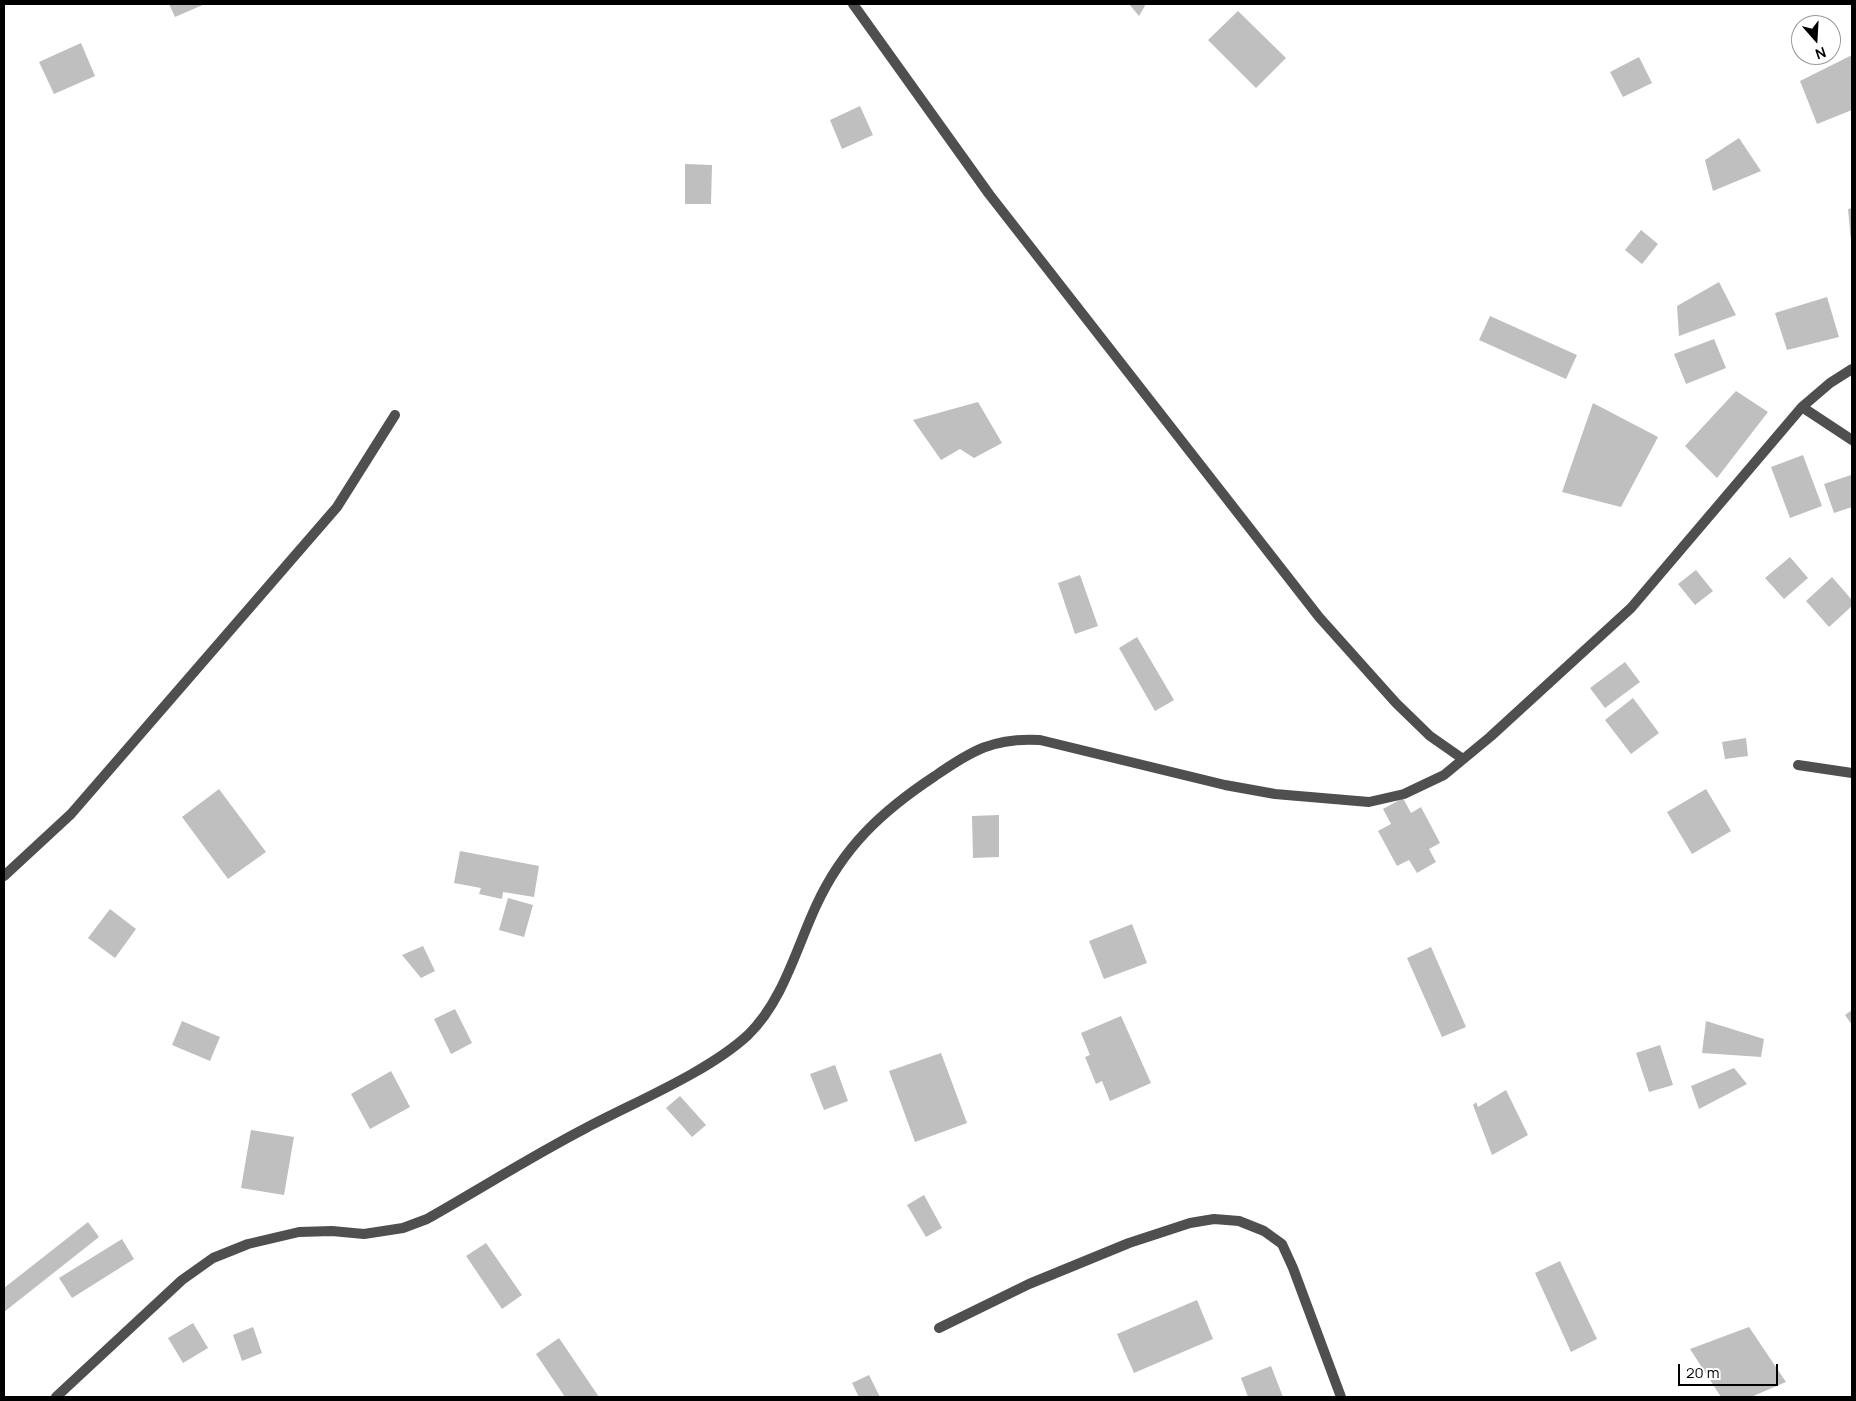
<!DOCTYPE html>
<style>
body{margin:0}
#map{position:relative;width:1856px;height:1401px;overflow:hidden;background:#fff;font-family:Manrope,sans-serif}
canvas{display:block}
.frame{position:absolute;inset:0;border:5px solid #000;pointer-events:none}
.north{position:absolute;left:1791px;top:15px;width:50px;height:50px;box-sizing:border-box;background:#fff;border:1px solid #999;border-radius:50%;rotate:161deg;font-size:14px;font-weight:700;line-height:20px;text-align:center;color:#000}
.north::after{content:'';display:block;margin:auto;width:18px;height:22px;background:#000;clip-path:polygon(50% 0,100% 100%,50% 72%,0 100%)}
.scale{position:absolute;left:1678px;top:1364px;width:100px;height:22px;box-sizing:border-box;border:2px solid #000;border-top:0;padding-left:6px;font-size:15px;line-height:18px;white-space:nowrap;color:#000;-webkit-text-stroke:4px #fff;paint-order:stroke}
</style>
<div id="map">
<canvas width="1856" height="1401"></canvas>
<div class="frame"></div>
<div class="north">N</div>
<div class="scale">20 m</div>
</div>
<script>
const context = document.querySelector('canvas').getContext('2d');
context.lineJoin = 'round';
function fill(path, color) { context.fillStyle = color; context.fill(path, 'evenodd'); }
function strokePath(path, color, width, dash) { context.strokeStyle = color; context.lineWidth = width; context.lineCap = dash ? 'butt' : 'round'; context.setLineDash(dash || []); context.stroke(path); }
fill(new Path2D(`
 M169,4H205L175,17Z
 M1129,4H1146L1139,16Z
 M1238,11L1286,58L1256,88L1208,40Z
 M81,43L95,76L54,94L39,62Z
 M1852,55V110L1817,124L1800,81Z
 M1639,57L1652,83L1623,97L1610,72Z
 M860,106L873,135L842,149L830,120Z
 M1739,138L1761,171L1713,191L1705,160Z
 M685,164L712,165L711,204H685Z
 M1852,208V241H1851L1848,209Z
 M1641,230L1658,244L1642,264L1625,250Z
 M1719,282L1736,315L1679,336L1677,306Z
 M1827,297L1839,337L1787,350L1775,313Z
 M1490,316L1577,355L1566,379L1479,340Z
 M1714,339L1726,368L1686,384L1674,354Z
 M1736,391L1768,412L1717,478L1685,446Z
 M978,402L1002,443L974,458L960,449L941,460L913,420Z
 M1593,403L1658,437L1621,507L1562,492Z
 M1803,455L1822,506L1790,518L1771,467Z
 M1851,475L1852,507L1834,513L1824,484Z
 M1790,557L1808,578L1784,599L1765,578Z
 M1696,570L1713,591L1695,605L1678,584Z
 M1080,575L1098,626L1075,634L1058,583Z
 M1832,577L1852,600V606L1829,627L1806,601Z
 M1137,637L1174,700L1155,711L1119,648Z
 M1625,662L1640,682L1605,708L1590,688Z
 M1633,698L1659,733L1631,754L1605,720Z
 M1746,738L1748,756L1725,759L1722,742Z
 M219,789L266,852L228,879L182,817Z
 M1706,789L1731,831L1692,854L1667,812Z
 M1403,798L1411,813L1421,807L1440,843L1429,849L1436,862L1417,873L1409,860L1397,866L1378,831L1391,824L1383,809Z
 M999,815V857L973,858L972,816Z
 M460,851L539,866L534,897L503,892L502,899L479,894L481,888L454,883Z
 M508,898L533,905L524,937L499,930Z
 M110,909L136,929L115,958L88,938Z
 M1132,924L1147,963L1104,979L1089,941Z
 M423,946L435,971L421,978L402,955Z
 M1431,947L1466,1027L1442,1037L1407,958Z
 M455,1009L472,1043L451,1054L434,1019Z
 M1852,1010V1025L1845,1015Z
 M1121,1016L1151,1083L1110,1101L1102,1081L1096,1084L1085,1057L1090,1055L1081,1033Z
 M182,1021L220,1037L210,1061L172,1045Z
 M1706,1021L1764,1039L1761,1057L1702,1053Z
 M1660,1045L1673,1085L1649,1092L1636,1053Z
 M941,1053L967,1123L915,1142L889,1071Z
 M835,1065L848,1101L824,1110L810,1074Z
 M1734,1068L1747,1084L1699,1109L1691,1086Z
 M391,1071L410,1107L370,1129L351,1094Z
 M1506,1090L1528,1135L1492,1155L1473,1105L1476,1102L1478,1107Z
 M680,1096L706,1125L692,1137L666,1108Z
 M251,1130L294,1137L284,1195L241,1188Z
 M924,1195L942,1228L926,1237L907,1205Z
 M88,1222L99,1237L4,1312V1288Z
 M122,1239L134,1259L72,1298L59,1278Z
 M486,1243L522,1295L502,1309L466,1256Z
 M1560,1261L1597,1339L1571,1352L1535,1273Z
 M1197,1300L1213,1339L1134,1373L1117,1334Z
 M193,1323L208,1348L183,1363L168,1338Z
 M253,1327L262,1353L242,1361L233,1335Z
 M1749,1327L1786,1382L1751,1397H1721L1690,1349Z
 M559,1338L599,1397H565L536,1354Z
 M1271,1366L1283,1397H1248L1241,1378Z
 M869,1375L880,1397H859L852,1383Z`), '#bfbfbf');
strokePath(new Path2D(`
 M853,4L989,194L1319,617L1396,703L1430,736L1463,759
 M1802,407L1852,440
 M1798,765L1852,773
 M4,876L71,814L337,507L395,415
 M939,1328L1029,1284L1129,1243L1190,1223L1214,1219L1239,1221L1264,1231L1282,1244L1293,1268L1341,1397
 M56,1397L182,1280L213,1258L248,1244L299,1232L332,1231L364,1234L403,1228L427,1219C480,1189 532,1156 586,1128C635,1102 708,1072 748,1035C783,1001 796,949 816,906C843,847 882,811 935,776C971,751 994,737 1040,740L1225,785L1275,794L1369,802L1404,794L1444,775L1490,737L1631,608L1802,407L1830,383L1852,369`), '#4f4f4f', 10);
</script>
